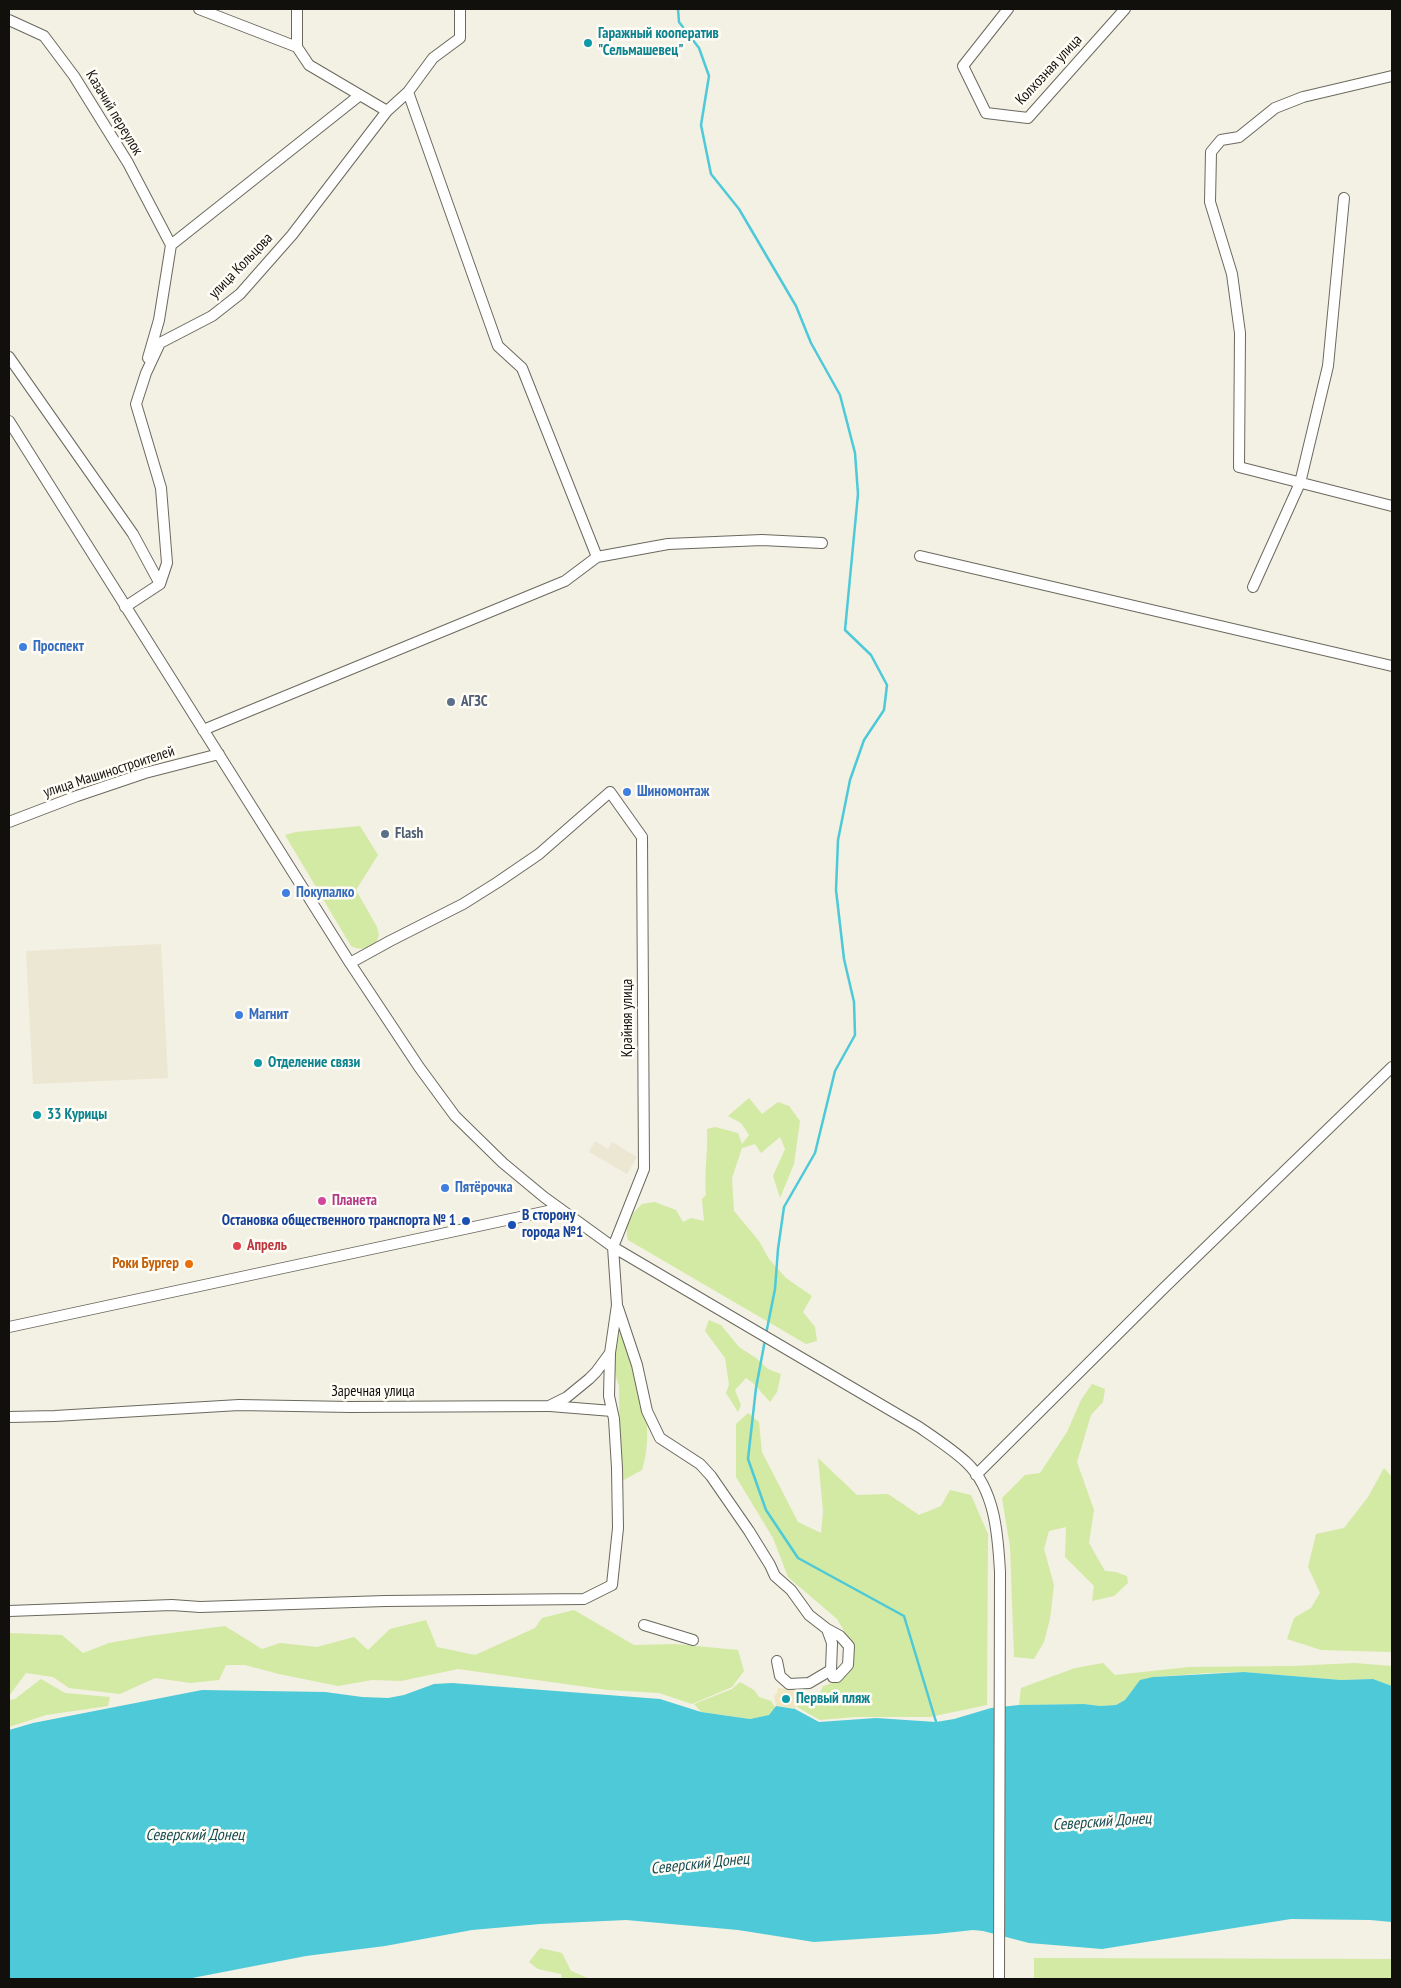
<!DOCTYPE html>
<meta charset="utf-8">
<style>
body{margin:0}
#map{position:relative;width:1401px;height:1988px;overflow:hidden;background:#f3f0e4;font-family:"PT Sans Narrow",sans-serif}
canvas{display:block}
.frame{position:absolute;inset:0;border:10px solid #11100c;pointer-events:none}
</style>
<div id="map">
<canvas width="1401" height="1988"></canvas>
<div class="frame"></div>
</div>
<script>
const context = document.querySelector('canvas').getContext('2d');
context.lineJoin = 'round';
function fill(path, color) { context.fillStyle = color; context.fill(path, 'evenodd'); }
function strokePath(path, color, width, dash) { context.strokeStyle = color; context.lineWidth = width; context.lineCap = dash ? 'butt' : 'round'; context.setLineDash(dash || []); context.stroke(path); }
function label(font, color, halo, rows, align = 'center') {
  context.font = font + ' "PT Sans Narrow",sans-serif'; context.lineWidth = 5; context.setLineDash([]); context.textBaseline = 'middle'; context.strokeStyle = halo; context.fillStyle = color; for (const [text, x, y, turn = 0] of rows) {
    context.save(); context.translate(x, y); context.rotate((+turn || 0) * Math.PI / 180); context.textAlign = isNaN(turn) ? turn : align; if (halo) context.strokeText(text, 0, 0); context.fillText(text, 0, 0); context.restore();
  }
}
fill(new Path2D(`
 M161,944L168,1078L33,1084L26,951Z
 M595,1141L608,1149L612,1142L637,1157L627,1174L589,1152Z`), '#ebe7d3');
fill(new Path2D(`
 M360,826L378,855L356,890L377,927L379,935L376,943C366,948 361,951 351,946L285,835L296,832Z
 M749,1098L762,1114L778,1102L789,1106L800,1121L794,1164L780,1198L773,1176L785,1149L780,1137L761,1153L755,1144L742,1148L732,1178L734,1211L759,1241L769,1259L786,1278L812,1296L803,1312L815,1327L817,1341L806,1344L628,1240C624,1225 631,1214 642,1204L655,1202L676,1210L683,1222L691,1218L704,1221L702,1199L706,1195C704,1173 708,1151 707,1129L715,1127L738,1133L742,1144L749,1135L741,1123L728,1116Z
 M709,1320L721,1325L739,1347L756,1358L768,1369L781,1374L777,1392L770,1402L753,1383L746,1378L735,1390L741,1405L738,1412L726,1393L729,1385L725,1358L705,1331Z
 M621,1329C637,1372 657,1424 642,1470L620,1482L619,1386C612,1369 614,1346 621,1329Z
 M1092,1384L1105,1389L1103,1402L1091,1415L1077,1462L1094,1510L1089,1543L1105,1571L1116,1572L1127,1576L1128,1583L1114,1596L1092,1601L1094,1586L1065,1557L1066,1527L1049,1531L1044,1549L1054,1585L1050,1619L1044,1642L1034,1659L1014,1657L1010,1547L1002,1498L1025,1475L1040,1473L1067,1432L1081,1400Z
 M748,1413L759,1422L762,1452L798,1522L821,1533L823,1511L818,1458L857,1495L888,1494L919,1515L941,1506L950,1490L971,1495L988,1534L987,1705L930,1717H855L820,1720L797,1707L802,1694L819,1695L823,1686L842,1680L855,1649L837,1619L788,1577L773,1538L736,1477V1424Z
 M1384,1468L1392,1477V1652L1321,1650L1287,1639L1294,1618L1311,1608L1320,1593L1308,1567L1316,1534L1344,1528L1368,1497Z
 M574,1610L634,1645L675,1644L738,1650L744,1671L732,1687L692,1704L659,1693L608,1690L458,1669L401,1681L372,1680L338,1686L279,1674L245,1665H226L219,1680L191,1683L155,1678L120,1694L69,1688L53,1677L26,1673L9,1696V1633L62,1635L83,1653L109,1643L148,1636L225,1626L262,1649L280,1643L317,1647L354,1637L368,1650L390,1629L426,1620L437,1647L475,1655L535,1628L542,1618Z
 M1103,1663L1115,1675L1189,1667L1292,1666L1355,1663L1392,1666V1686L1373,1679L1341,1680L1244,1672L1208,1673L1153,1677L1134,1688L1125,1700L1116,1705L1100,1706L1084,1704L1019,1705L1021,1688L1075,1668Z
 M41,1679L65,1693L110,1697L108,1706L46,1715L9,1727V1700L15,1699Z
 M740,1682L754,1690L759,1697L771,1701L775,1707L769,1715L750,1719L701,1712L694,1704L732,1689Z
 M540,1948L562,1953L571,1971L590,1979H562L561,1974L538,1969L529,1962Z
 M1034,1958L1392,1959V1979H1034Z`), '#d2eaa3');
fill(new Path2D(`
 M778,1688L802,1691L795,1709L776,1706L774,1696L777,1693Z`), '#f0e6c1');
fill(new Path2D(`
 M1244,1672L1341,1680L1373,1679L1392,1686V1922L1370,1920L1291,1919L1102,1949L1029,1943L983,1931L973,1930L936,1934L814,1942L738,1930L626,1920L540,1924L472,1930L385,1946L306,1956L187,1979H9V1730L33,1723L202,1690L325,1692L362,1697L388,1698L404,1695L434,1684L452,1683L660,1699L701,1712L750,1719L769,1715L776,1706L795,1709L819,1722L876,1718L936,1722L954,1719L991,1708L1019,1705L1084,1704L1100,1706L1116,1705L1125,1700L1140,1680L1153,1677Z`), '#4dc9d8');
strokePath(new Path2D(`
 M678,9L679,22L699,48L709,76L701,125L711,174L739,209L796,306L811,343L840,395L855,453L858,494L845,630L871,655L887,685L884,710L864,740L850,780L838,840L836,890L844,959L854,1002L855,1035L835,1071L815,1153L784,1207L778,1249L775,1289L766,1334
 M765,1340L756,1388L748,1459L766,1510L798,1558L904,1616L937,1725`), '#4dc9d8', 2.5);
const minor = new Path2D(`
 M199,9L297,47
 M297,9V47L309,65L387,111
 M1008,9L963,66L986,113L1028,118L1125,9
 M9,20L44,36L74,76L128,163L171,245
 M1392,76L1303,97L1275,108L1239,137L1221,140L1211,152L1210,202L1232,274L1240,333L1239,467L1392,506
 M408,92L498,346L522,368L597,557
 M9,357L133,534L160,584
 M148,358L159,320L171,245L360,95
 M9,421L350,963L419,1067L455,1116L503,1163L544,1197L613,1247L919,1427C935,1438 952,1449 966,1462C995,1489 998,1535 1000,1572L999,1979
 M920,556L1392,666
 M1253,587L1300,483L1328,366L1344,198
 M125,607L160,584L167,563L161,488L136,404L146,373L160,343L212,316L240,294L292,235L387,111L408,92L433,58L460,38V9
 M203,730L565,581L597,557L668,544L762,540L822,543
 M9,822L77,796L145,773L219,754
 M618,1308L637,1365L647,1411L660,1438L700,1464L711,1476L749,1531L770,1565L775,1576L791,1590L809,1615L827,1629L832,1643L831,1670L833,1677H837L848,1665L849,1646L840,1636L827,1629
 M9,1327L548,1211L556,1207
 M550,1406L612,1411
 M9,1417L55,1416L239,1405L350,1407L549,1406L567,1397L589,1379L596,1372L610,1353L617,1305L613,1247L644,1169L642,837L610,792L539,854L498,882L463,904L390,941L350,963
 M976,1475L1165,1287L1392,1067
 M9,1611L172,1605L200,1607L385,1601L584,1599L612,1585L618,1528L617,1468L614,1419L609,1396L610,1353
 M644,1625L693,1640
 M777,1661L780,1676L789,1684L809,1683L831,1670`);
strokePath(minor, '#6b695e', 12);
strokePath(minor, '#fff', 10);
for (const [x, y, r, color] of [
 [588,43,5,"#0f9aa8"],
 [23,647,5,"#3f7fe0"],
 [451,702,5,"#5c6f8a"],
 [627,792,5,"#3f7fe0"],
 [385,834,5,"#5c6f8a"],
 [286,893,5,"#3f7fe0"],
 [239,1015,5,"#3f7fe0"],
 [258,1063,5,"#0f9aa8"],
 [37,1115,5,"#0f9aa8"],
 [445,1188,5,"#3f7fe0"],
 [322,1201,5,"#d1479c"],
 [466,1221,5,"#1a4fb4"],
 [512,1225,5,"#1a4fb4"],
 [237,1246,5,"#e0444e"],
 [189,1264,5,"#e8710a"],
 [786,1699,5,"#0f9aa8"]
]) { const dot = new Path2D(); dot.arc(x, y, r, 0, 2 * Math.PI); context.fillStyle = color; context.fill(dot); strokePath(dot, '#fffdf6', 2); }
label('bold 15px', '#0d838f', '#fffdf6', [
 ["Гаражный кооператив",598,34],
 ["\"Сельмашевец\"",598,51],
 ["Отделение связи",268,1063],
 ["33 Курицы",47,1115],
 ["Первый пляж",796,1699]
], 'left');
label('15px', '#11100c', '#fffdf6', [
 ["Колхозная улица",1049,70,-47],
 ["Казачий переулок",114,113,59],
 ["улица Кольцова",241,266,-46],
 ["улица Машиностроителей",109,772,-18],
 ["Крайняя улица",628,1018,-90],
 ["Заречная улица",373,1392]
]);
label('bold 15px', '#366cbe', '#fffdf6', [
 ["Проспект",33,647],
 ["Шиномонтаж",637,792],
 ["Покупалко",296,893],
 ["Магнит",249,1015],
 ["Пятёрочка",455,1188]
], 'left');
label('bold 15px', '#4e5e75', '#fffdf6', [
 ["АГЗС",461,702],
 ["Flash",395,834]
], 'left');
label('bold 15px', '#b23c85', '#fffdf6', [
 ["Планета",332,1201]
], 'left');
label('bold 15px', '#164399', '#fffdf6', [
 ["В сторону",522,1216],
 ["города №1",522,1233],
 ["Остановка общественного транспорта № 1",456,1221,"right"]
], 'left');
label('bold 15px', '#be3a42', '#fffdf6', [
 ["Апрель",247,1246]
], 'left');
label('bold 15px', '#c56008', '#fffdf6', [
 ["Роки Бургер",179,1264]
], 'right');
label('italic 16px', '#184d54', '#fffdf6', [
 ["Северский Донец",1102,1822,-4],
 ["Северский Донец",195,1835],
 ["Северский Донец",700,1864,-6]
]);
</script>
